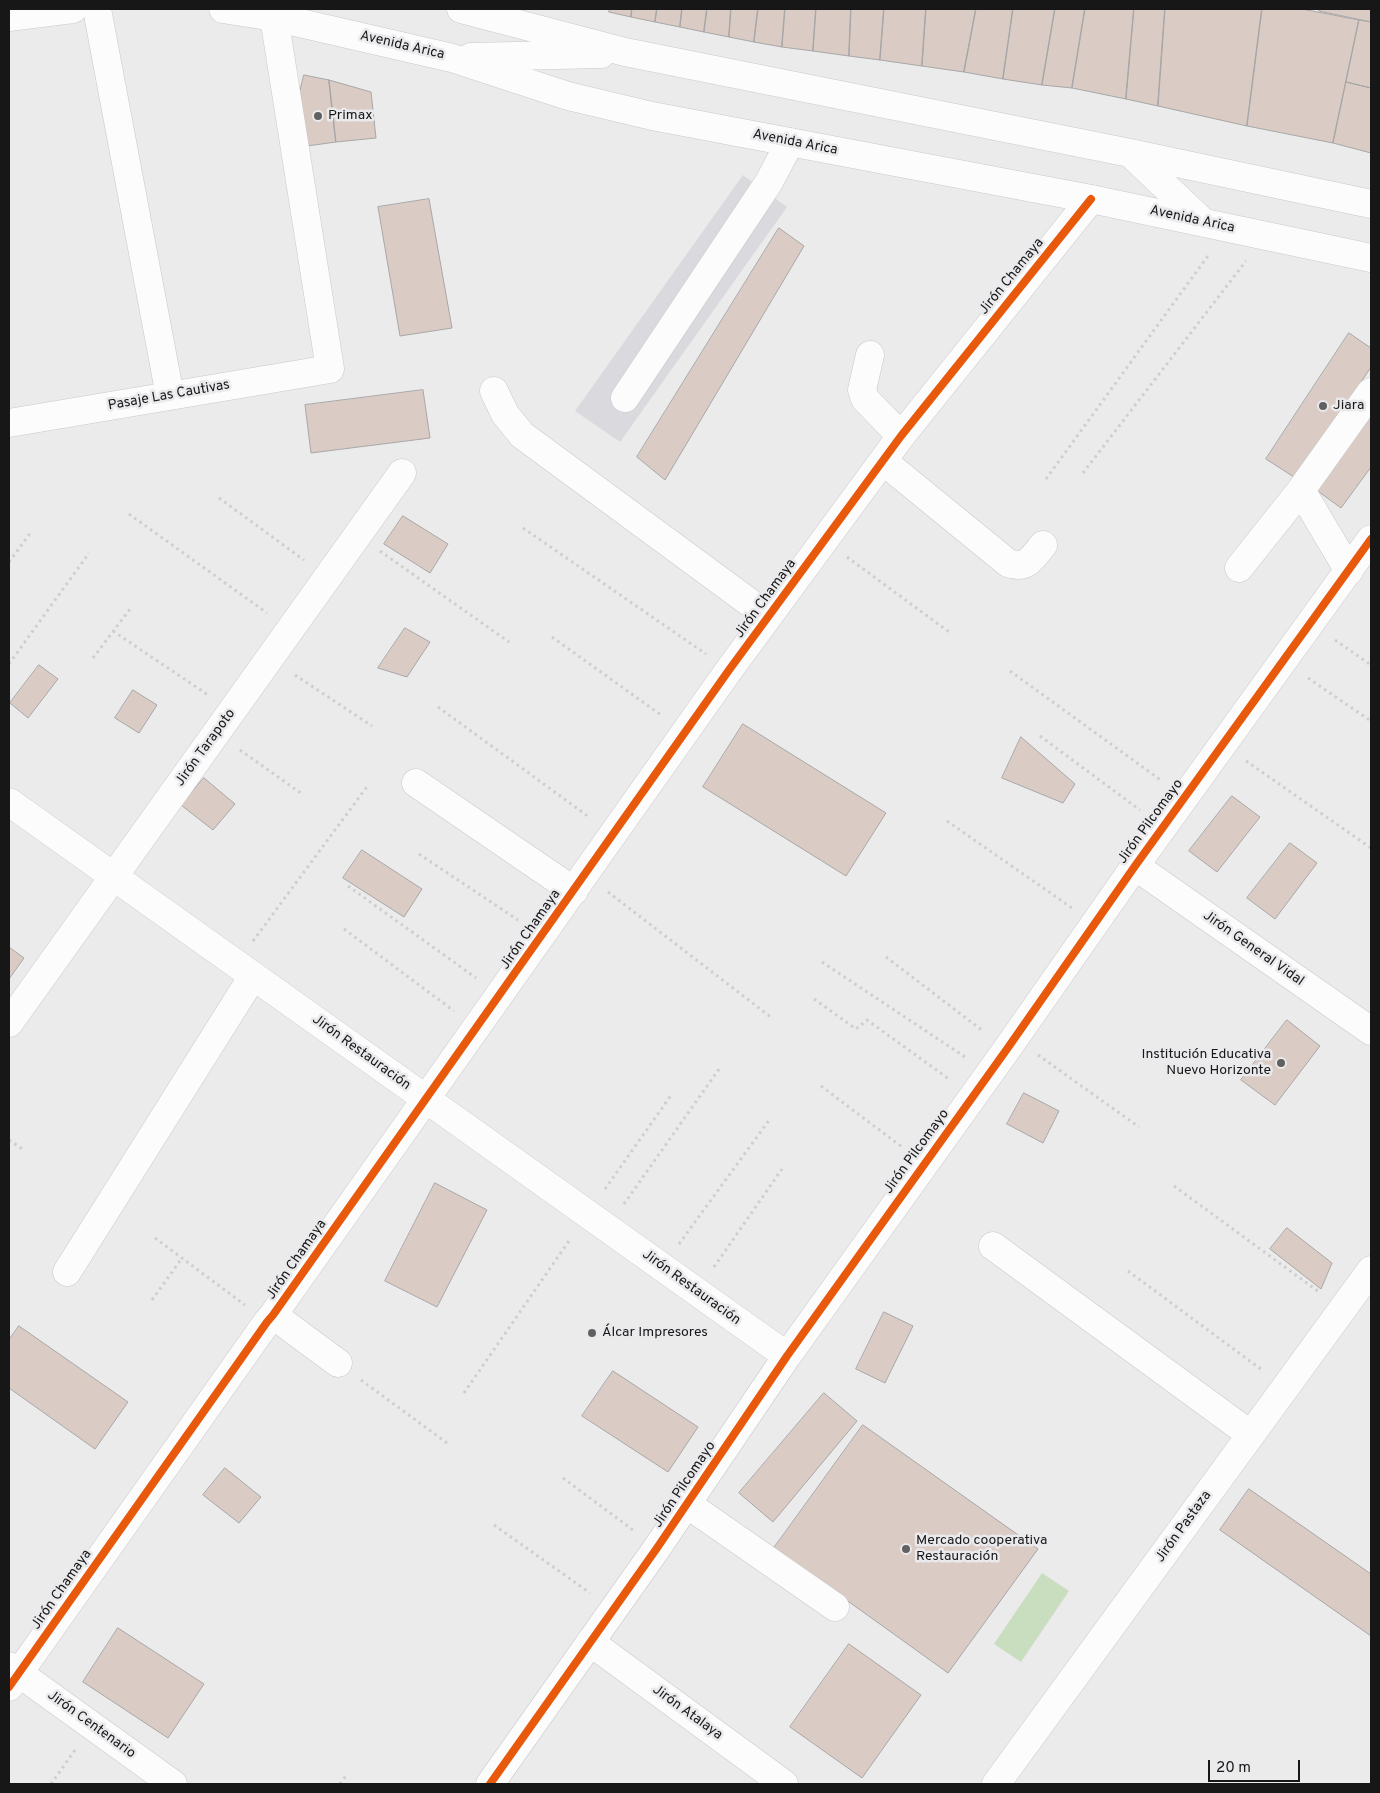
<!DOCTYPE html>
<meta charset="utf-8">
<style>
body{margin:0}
#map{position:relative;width:1380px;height:1793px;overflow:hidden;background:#ebebec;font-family:Overpass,sans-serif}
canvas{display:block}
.frame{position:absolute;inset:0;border:10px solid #171718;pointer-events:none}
.scale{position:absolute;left:1208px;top:1760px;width:92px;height:22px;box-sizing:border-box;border:2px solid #171718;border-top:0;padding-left:6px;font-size:15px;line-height:18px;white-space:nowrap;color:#171718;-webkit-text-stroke:4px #eaeaed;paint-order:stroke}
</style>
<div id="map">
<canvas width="1380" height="1793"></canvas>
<div class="frame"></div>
<div class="scale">20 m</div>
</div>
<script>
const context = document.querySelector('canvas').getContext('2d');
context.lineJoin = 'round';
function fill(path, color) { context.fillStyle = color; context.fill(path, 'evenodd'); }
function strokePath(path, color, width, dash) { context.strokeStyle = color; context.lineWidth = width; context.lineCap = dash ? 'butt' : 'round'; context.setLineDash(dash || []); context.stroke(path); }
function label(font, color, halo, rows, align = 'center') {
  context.font = font + ' Overpass,sans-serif'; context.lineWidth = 5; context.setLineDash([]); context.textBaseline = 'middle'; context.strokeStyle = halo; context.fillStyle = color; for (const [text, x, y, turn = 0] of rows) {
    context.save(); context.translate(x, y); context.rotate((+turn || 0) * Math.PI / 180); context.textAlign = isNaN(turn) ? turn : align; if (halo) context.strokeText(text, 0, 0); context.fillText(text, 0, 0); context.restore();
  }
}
fill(new Path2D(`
 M743,175L787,207L620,442L575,411Z`), '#dadade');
fill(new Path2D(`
 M1042,1573L1069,1591L1021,1662L994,1644Z`), '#c9ddbf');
const building = new Path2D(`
 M610,9H632L631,17L609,12Z
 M632,9H657L655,22L631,17Z
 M657,9H682L680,27L655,22Z
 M682,9H707L704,32L680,27Z
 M707,9H731L729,37L704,32Z
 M731,9H758L754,42L729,37Z
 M758,9H785L782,47L754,42Z
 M785,9H816L813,51L782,47Z
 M816,9H851L849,56L813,51Z
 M851,9H884L880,60L849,56Z
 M884,9H926L922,66L880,60Z
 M926,9H976L964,72L922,66Z
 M976,9H1013L1003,79L964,72Z
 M1013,9H1055L1042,85L1003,79Z
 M1055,9H1085L1072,88L1042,85Z
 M1085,9H1134L1126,99L1072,88Z
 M1134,9H1165L1158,106L1126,99Z
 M1165,9H1262L1247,126L1158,106Z
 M1262,9H1302L1359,20L1333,143L1247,126Z
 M1319,9H1371V22L1319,11Z
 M1359,20L1371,22V88L1346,82Z
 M304,75L329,80L336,142L307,146L300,91Z
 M329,80L371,92L376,138L336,142Z
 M1346,82L1371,88V153L1333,143Z
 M429,199L452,328L400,336L378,207Z
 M779,228L804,246L665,480L637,457Z
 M1349,333L1371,348V367L1297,479L1266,459Z
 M423,390L430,438L311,453L305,405Z
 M1371,415V467L1341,508L1315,489Z
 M403,516L448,544L430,573L384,544Z
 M405,628L430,642L407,677L378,668Z
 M39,665L58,679L28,718L10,703Z
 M133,690L157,705L139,733L115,718Z
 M743,724L886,813L846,876L703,787Z
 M1021,737L1075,784L1063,803L1002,778Z
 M204,778L235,804L213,830L181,805Z
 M1232,796L1260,817L1217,872L1189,851Z
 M1290,843L1317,863L1275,919L1247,898Z
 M362,850L422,889L404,917L343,878Z
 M9,947L24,958L9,979Z
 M1287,1020L1320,1046L1275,1105L1241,1080Z
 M1024,1093L1059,1111L1043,1143L1007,1124Z
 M435,1183L487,1210L437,1307L385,1281Z
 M1287,1228L1332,1263L1321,1289L1270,1249Z
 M884,1312L913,1326L885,1383L856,1369Z
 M19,1326L128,1402L95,1449L9,1388V1340Z
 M613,1371L698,1427L668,1472L582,1416Z
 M824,1393L857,1421L773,1522L739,1493Z
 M863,1425L1038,1549L948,1673L774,1548Z
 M225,1468L261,1497L239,1523L203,1495Z
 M1249,1489L1371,1574V1636L1220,1530Z
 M118,1628L204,1684L168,1738L83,1682Z
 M849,1644L921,1695L862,1778L790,1727Z`);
fill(building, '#dacbc4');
strokePath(building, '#a7a7a7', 1);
const minor = new Path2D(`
 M97,9L170,396
 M870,355L862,390L865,399L901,436
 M494,391L505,414L522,435L768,616
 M625,398L769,182L790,142
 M9,423L330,369L274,17
 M883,461L1008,563C1027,570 1032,558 1043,545
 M1239,568L1301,490
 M1349,571L1301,490L1371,392
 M416,783L574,891
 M9,802L787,1356
 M1135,866L1371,1031
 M9,1023L402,473
 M993,1246L1251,1435
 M67,1272L253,976
 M273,1315L338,1363
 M687,1504L835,1607
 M590,1642L784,1784
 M9,1666L173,1784
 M9,1687L267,1322L273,1315L729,670L901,436L1091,199
 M490,1784L657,1548L787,1356L1007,1049L1135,866L1371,539
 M996,1784L1371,1270`);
const major = new Path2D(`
 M223,9L274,17L452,58L568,96L652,116L1091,199L1371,258
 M461,9L625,52L1130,153L1371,204
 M9,17L73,9
 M471,57L601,54
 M1130,153L1204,223`);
strokePath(minor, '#c9c9ca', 29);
strokePath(major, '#c9c9ca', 29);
strokePath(new Path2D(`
 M1083,473L1246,261
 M1046,479L1210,253
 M219,498L304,560
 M129,514L267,613
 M523,528L706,654
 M380,551L509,642
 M847,557L949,632
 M9,562L31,532
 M113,631L208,695
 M552,637L661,715
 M1335,640L1371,665
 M93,658L130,609
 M9,664L89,553
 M1010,671L1162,781
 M295,675L372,726
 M1308,678L1371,721
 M438,707L589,817
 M1040,736L1140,810
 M240,750L302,794
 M1246,761L1371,848
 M947,821L1072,908
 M419,854L518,920
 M348,886L476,978
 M608,892L772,1018
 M344,929L454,1011
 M253,941L369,784
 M886,957L983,1031
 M822,962L965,1057
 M814,999L856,1029L867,1020L949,1079
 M1038,1055L1139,1127
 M821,1086L902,1147
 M9,1140L24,1150
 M1174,1186L1319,1292
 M605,1189L672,1094
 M624,1204L719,1069
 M155,1238L245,1305
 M679,1244L770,1119
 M714,1267L782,1169
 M1128,1271L1262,1370
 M152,1300L182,1258
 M361,1380L447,1443
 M464,1393L571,1238
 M563,1478L633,1530
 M494,1525L590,1593
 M51,1784L75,1750
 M340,1784L347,1774`), '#cecece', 3, [2.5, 4]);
strokePath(minor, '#fcfcfc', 28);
strokePath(major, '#fcfcfc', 28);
strokePath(new Path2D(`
 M9,1687L267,1322L273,1315L729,670L901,436L1091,199
 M490,1784L657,1548L787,1356L1007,1049L1135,866L1371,539`), '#e8590c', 8);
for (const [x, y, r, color] of [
 [318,116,5,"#616162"],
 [1323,406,5,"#616162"],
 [1281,1063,5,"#616162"],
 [592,1333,5,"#616162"],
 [906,1549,5,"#616162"]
]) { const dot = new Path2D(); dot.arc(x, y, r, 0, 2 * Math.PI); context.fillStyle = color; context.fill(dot); strokePath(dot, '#eaeaed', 2); }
label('14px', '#171718', '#eaeaed', [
 ["Avenida Arica",402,46,13],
 ["Avenida Arica",795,143,11],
 ["Avenida Arica",1192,220,12],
 ["Jirón Chamaya",1012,277,-51],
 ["Pasaje Las Cautivas",169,396,-10],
 ["Jirón Chamaya",766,599,-54],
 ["Jirón Tarapoto",206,748,-54],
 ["Jirón Pilcomayo",1151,822,-54],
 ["Jirón Chamaya",531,930,-55],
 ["Jirón General Vidal",1253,949,35],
 ["Jirón Restauración",361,1053,36],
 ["Jirón Pilcomayo",917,1152,-54],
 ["Jirón Chamaya",297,1260,-55],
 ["Jirón Restauración",691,1288,36],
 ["Jirón Pilcomayo",685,1485,-56],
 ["Jirón Pastaza",1184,1527,-54],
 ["Jirón Chamaya",62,1590,-55],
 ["Jirón Atalaya",687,1713,36],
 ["Jirón Centenario",91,1725,36]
]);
label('14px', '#171718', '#eaeaed', [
 ["Primax",328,116],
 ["Jiara",1333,406],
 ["Institución Educativa",1271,1055,"right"],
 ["Nuevo Horizonte",1271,1071,"right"],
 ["Álcar Impresores",602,1333],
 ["Mercado cooperativa",916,1541],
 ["Restauración",916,1557]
], 'left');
</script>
